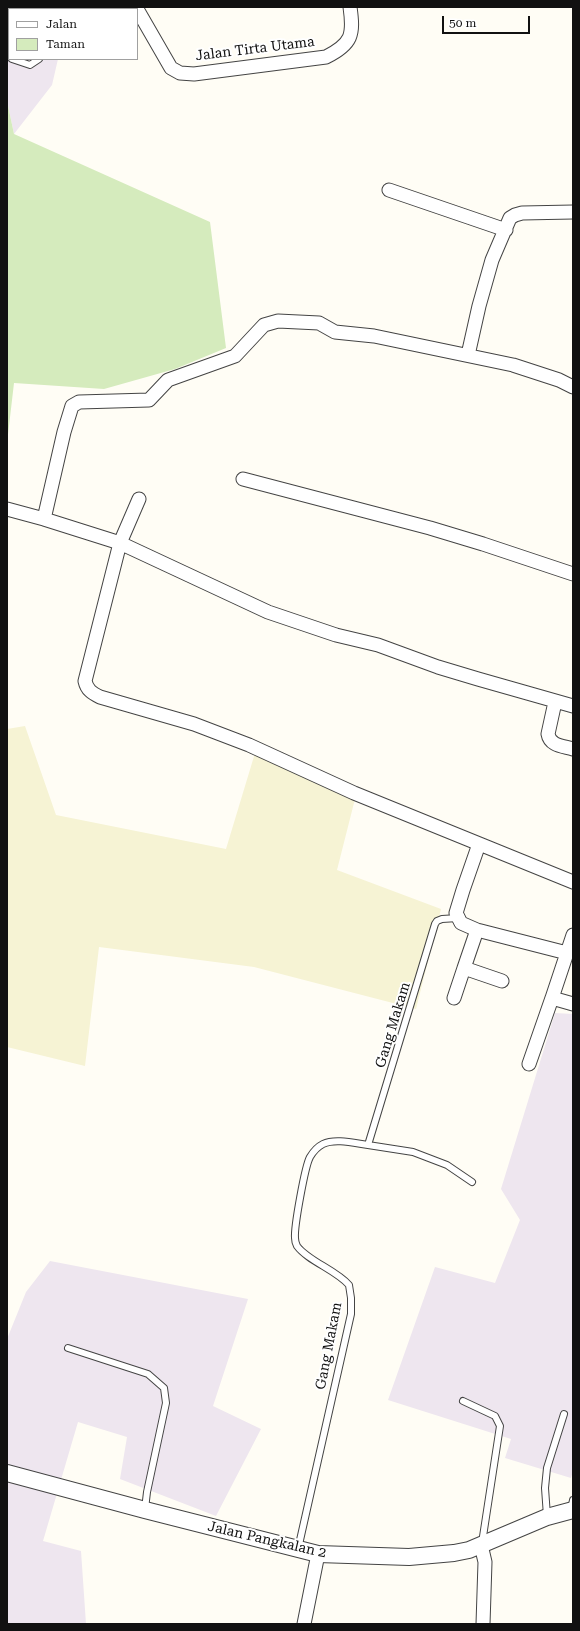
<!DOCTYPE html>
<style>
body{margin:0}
#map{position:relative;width:580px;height:1631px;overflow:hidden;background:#fffdf5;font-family:"Roboto Serif",serif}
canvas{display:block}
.frame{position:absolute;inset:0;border:8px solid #111;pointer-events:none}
.legend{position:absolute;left:8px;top:8px;width:130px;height:52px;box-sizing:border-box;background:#fff;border:1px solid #a0a0a0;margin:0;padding:5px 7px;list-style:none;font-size:12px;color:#111}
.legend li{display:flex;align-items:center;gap:8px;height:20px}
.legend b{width:20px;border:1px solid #a0a0a0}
.scale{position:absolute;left:442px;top:16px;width:88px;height:18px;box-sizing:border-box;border:2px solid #111;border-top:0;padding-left:5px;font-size:12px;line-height:14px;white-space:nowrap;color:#111;-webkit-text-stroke:3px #fff;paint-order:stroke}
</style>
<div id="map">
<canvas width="580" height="1631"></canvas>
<div class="frame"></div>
<ul class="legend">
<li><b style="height:5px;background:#fff"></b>Jalan</li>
<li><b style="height:11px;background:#d5ebbd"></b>Taman</li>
</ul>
<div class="scale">50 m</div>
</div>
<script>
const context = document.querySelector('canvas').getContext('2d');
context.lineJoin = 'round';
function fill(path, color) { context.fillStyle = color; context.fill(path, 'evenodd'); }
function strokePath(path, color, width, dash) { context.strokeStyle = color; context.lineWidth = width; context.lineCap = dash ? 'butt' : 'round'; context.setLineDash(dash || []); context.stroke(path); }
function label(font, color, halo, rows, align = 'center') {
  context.font = font + ' "Roboto Serif",serif'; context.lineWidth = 4; context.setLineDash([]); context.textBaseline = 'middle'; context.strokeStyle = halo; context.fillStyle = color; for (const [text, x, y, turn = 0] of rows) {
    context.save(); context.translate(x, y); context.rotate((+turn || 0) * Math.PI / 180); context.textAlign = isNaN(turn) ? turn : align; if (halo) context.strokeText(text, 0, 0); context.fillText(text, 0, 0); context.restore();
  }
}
fill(new Path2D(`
 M7,7H36L43,9H9V59H58L52,85L14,134L7,101Z
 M555,1013L573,1014V1471L571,1478L505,1458L511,1439L388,1400L435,1267L495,1283L520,1220L501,1189Z
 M50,1261L248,1299L213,1406L261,1429L216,1516L120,1479L127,1437L78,1422L43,1541L81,1551L86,1624H7V1339L26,1292Z`), '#eee6ef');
fill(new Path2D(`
 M25,726L56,815L226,849L255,753L356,795L337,870L441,909L416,1009L254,967L99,947L85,1066L7,1047V729Z`), '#f6f3d4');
fill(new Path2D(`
 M7,101L14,134L210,222L226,348L175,369L104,389L14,383L7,443Z`), '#d5ebbd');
const service = new Path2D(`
 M15,7L20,9
 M65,9L66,7
 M7,31H9
 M12,59L30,65L39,59
 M368,1145L413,1152L447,1165L472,1182
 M68,1348L148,1374L164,1388L166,1403L147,1492L145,1509
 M463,1401L495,1416L500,1426L482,1543
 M571,1510L573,1500
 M547,1516L545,1488L547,1468L564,1414
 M298,1549L351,1314V1298L349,1285C336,1270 308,1261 297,1246C296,1244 295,1241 295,1238C294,1227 305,1166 310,1157C313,1152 317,1147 323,1144C335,1138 354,1143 368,1145L435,924L437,921L442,919L458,918`);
const minor = new Path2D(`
 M137,9L171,68L180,73L194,74L326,57C352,44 354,35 350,7
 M389,190L506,230
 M468,355L479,306L492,260L510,218L515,215L522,213L573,212
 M243,479L430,528L483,544L573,574
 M139,499L120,543L85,681C87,690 92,693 100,697L194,724L249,745L354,793L573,882
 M7,509L44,519L120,543L268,612L336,635L378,645L438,667L478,679L573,706
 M44,519L64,432L72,406L79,402L149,400L168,380L235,356L264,325L278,321L319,323L335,332L374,336L513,365L559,380L573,387
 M555,702L548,734C550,746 563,746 573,749
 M477,930L461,923L456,913L463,890L479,844
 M573,935L552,998L573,1004
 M502,981L464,968L477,930L567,953
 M454,998L464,968
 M529,1064L552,998
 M481,1545L485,1562L483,1624
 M304,1624L318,1554`);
const tertiary = new Path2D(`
 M7,1473L145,1510L318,1554L409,1557L454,1553L469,1550L547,1517L573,1510`);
strokePath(service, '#444', 8);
strokePath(minor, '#444', 15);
strokePath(tertiary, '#444', 18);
strokePath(service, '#fff', 6);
strokePath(minor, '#fff', 13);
strokePath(tertiary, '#fff', 16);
label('14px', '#111', '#fff', [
 ["Jalan Tirta Utama",255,49,-7],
 ["Gang Makam",393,1025,-73],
 ["Gang Makam",329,1346,-79],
 ["Jalan Pangkalan 2",267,1540,13]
]);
</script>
